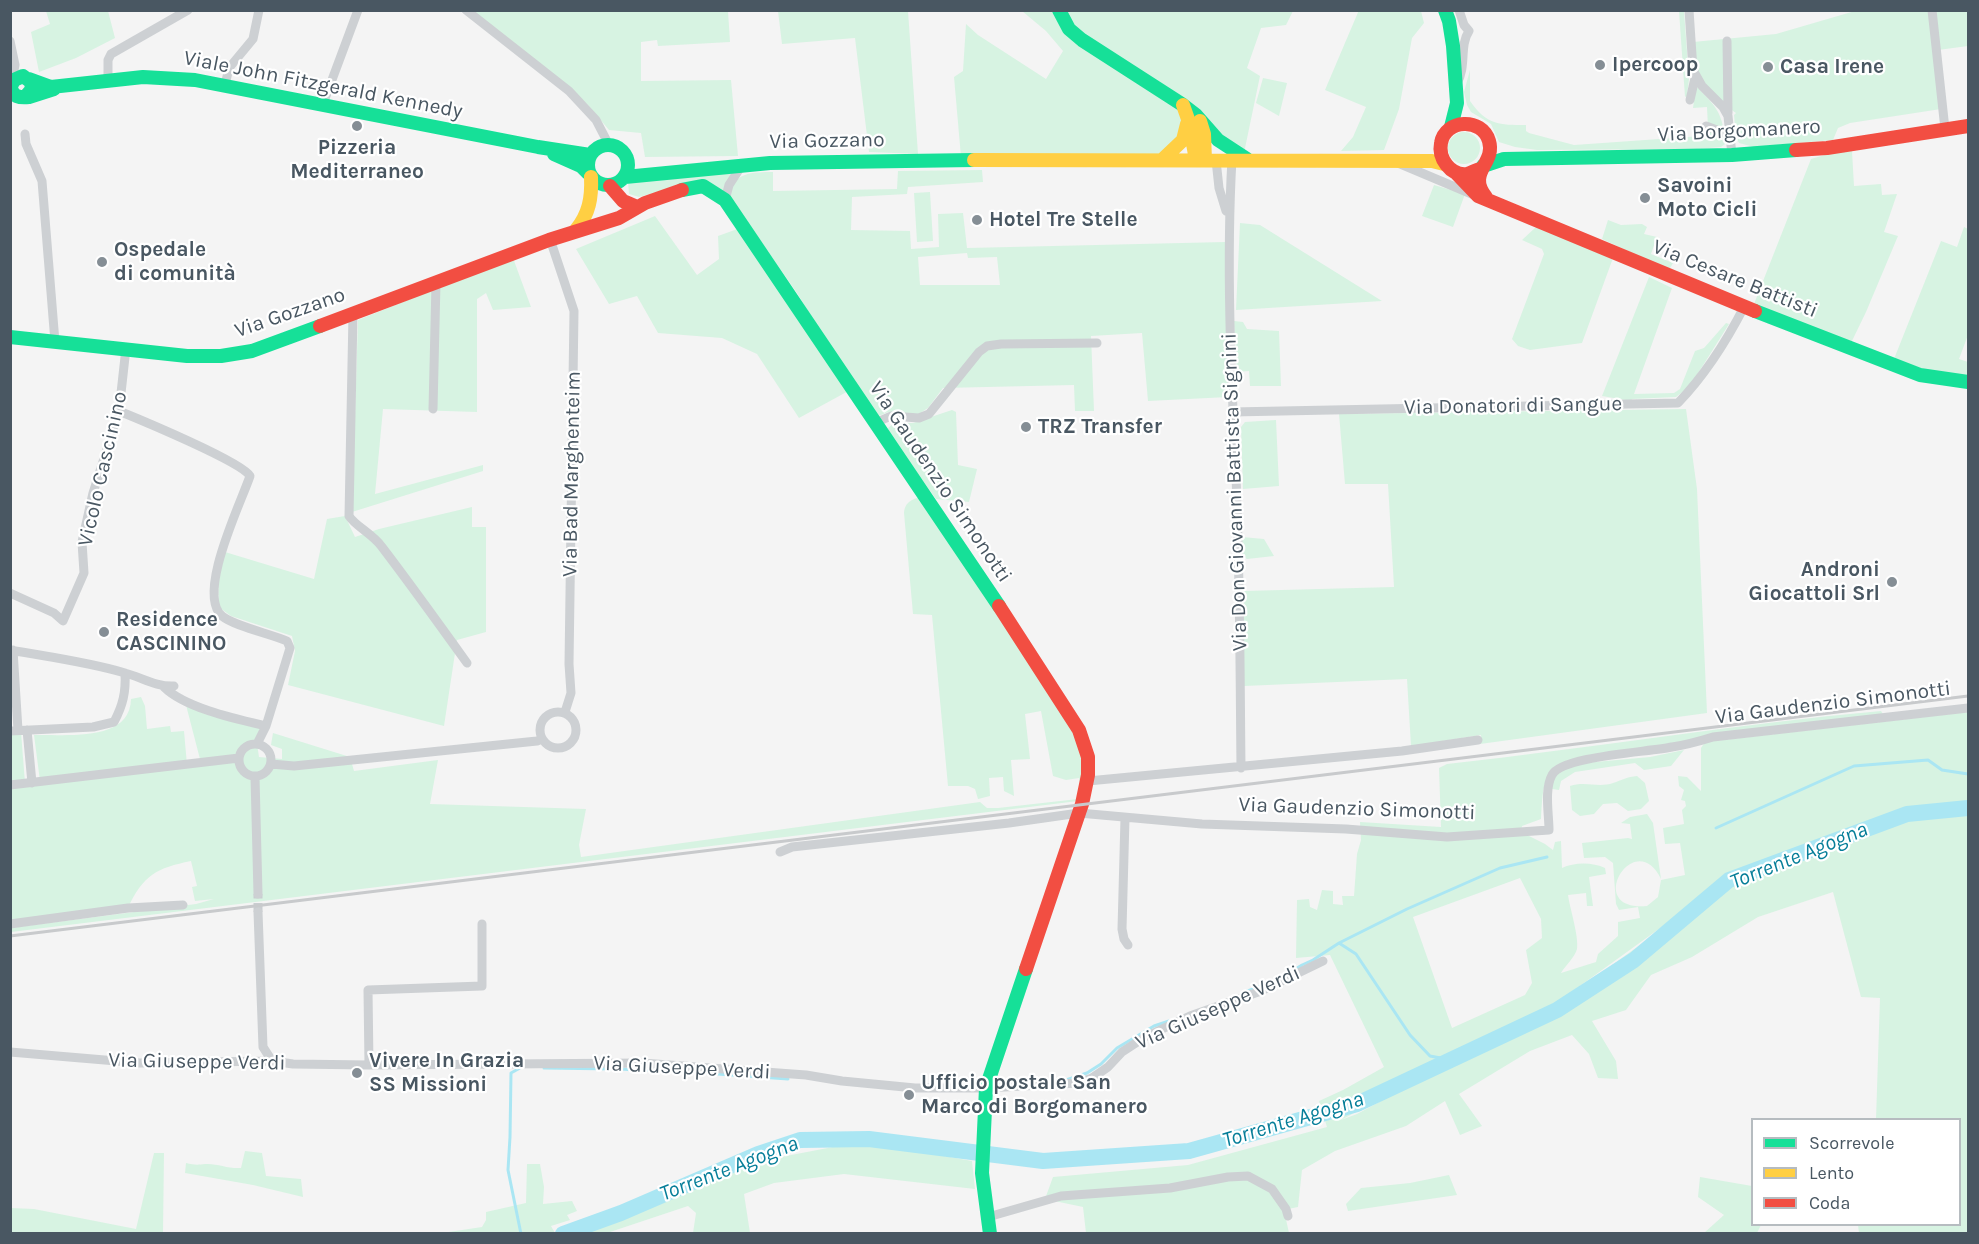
<!DOCTYPE html>
<meta charset="utf-8">
<style>
body{margin:0}
#map{position:relative;width:1979px;height:1244px;overflow:hidden;background:#f4f4f4;font-family:Karla,sans-serif}
canvas{display:block}
.frame{position:absolute;inset:0;border:12px solid #495762;pointer-events:none}
.legend{position:absolute;left:1751px;top:1118px;width:210px;height:108px;box-sizing:border-box;background:#fff;border:2px solid #b6bcc0;margin:0;padding:8px 10px;list-style:none;font-size:18px;color:#495762}
.legend li{display:flex;align-items:center;gap:12px;height:30px}
.legend b{width:30px;border:2px solid #b6bcc0}
</style>
<div id="map">
<canvas width="1979" height="1244"></canvas>
<div class="frame"></div>
<ul class="legend">
<li><b style="height:8px;background:#16e098"></b>Scorrevole</li>
<li><b style="height:8px;background:#ffcf43"></b>Lento</li>
<li><b style="height:8px;background:#f24e42"></b>Coda</li>
</ul>
</div>
<script>
const context = document.querySelector('canvas').getContext('2d');
context.lineJoin = 'round';
function fill(path, color) { context.fillStyle = color; context.fill(path, 'evenodd'); }
function strokePath(path, color, width, dash) { context.strokeStyle = color; context.lineWidth = width; context.lineCap = dash ? 'butt' : 'round'; context.setLineDash(dash || []); context.stroke(path); }
function label(font, color, halo, rows, align = 'center') {
  context.font = font + ' Karla,sans-serif'; context.lineWidth = 4.5; context.setLineDash([]); context.textBaseline = 'middle'; context.strokeStyle = halo; context.fillStyle = color; for (const [text, x, y, turn = 0] of rows) {
    context.save(); context.translate(x, y); context.rotate((+turn || 0) * Math.PI / 180); context.textAlign = isNaN(turn) ? turn : align; if (halo) context.strokeText(text, 0, 0); context.fillText(text, 0, 0); context.restore();
  }
}
fill(new Path2D(`
 M1359,10L1421,11L1424,23L1412,38L1399,109L1384,150L1341,151L1353,137L1366,107L1325,90Z
 M46,11H108L115,38L76,58L39,72L31,32L50,24Z
 M469,11H728L730,42L658,46L657,40L641,42V81L731,80L738,156L645,157L641,133L609,130L588,105Z
 M778,11H908L918,154L869,152L855,38L782,44Z
 M1022,11H1055L1174,104L1183,116L1182,138L1163,154L961,157L954,77L963,71L966,24L978,35L1046,79L1063,51L1046,31Z
 M1062,11H1293L1286,25L1261,28L1247,68L1260,76L1244,153L1078,33Z
 M1679,11H1684L1689,79L1687,96L1685,97Z
 M1855,11H1930L1941,109L1850,123L1838,128L1833,140L1754,147L1739,143L1736,137L1734,115L1736,113L1723,104L1697,74L1693,42L1776,34Z
 M1935,11H1968V46L1938,50Z
 M1470,70V101C1487,125 1499,125 1526,125V131L1529,133L1574,145L1702,136V129L1708,128L1707,107L1693,108L1696,86C1717,108 1723,112 1725,144L1721,147L1697,149L1537,150L1515,147L1499,142L1491,124L1471,112L1467,105L1464,92Z
 M1263,78L1287,83L1279,116L1256,103Z
 M1448 148a16 16 0 1 1 32 0a16 16 0 1 1-32 0Z
 M1852,151L1854,186L1881,184L1882,195L1897,194L1884,232L1898,236L1866,312L1851,343L1754,304L1811,159L1828,154Z
 M733,170L722,192L694,182L639,197L629,194L628,182Z
 M982,170L983,182L908,187L907,194L852,197L851,230L910,231L911,249L939,247L938,214L963,213L967,248L1225,242L1228,397L1148,401L1142,333L1091,336L1094,411H1075L1074,385L943,388L928,408L917,415L888,412L874,418L797,293L730,197C731,172 753,172 773,172V191L897,189L898,171ZM967,253L968,258L997,257L1000,285H920L918,257Z
 M1434,185L1465,194L1453,227L1422,216Z
 M930,192L933,241L917,242L914,193Z
 M655,216L697,275L719,259L718,236L743,227L852,389L799,418L757,354L722,338L658,333L637,296L609,304L576,249Z
 M1608,220L1621,225L1642,224L1647,227L1644,234L1657,237L1651,254L1673,263L1669,270L1602,239Z
 M1240,223L1260,225L1382,301L1236,310Z
 M1536,227L1613,258L1582,343L1530,350L1518,346L1512,339L1544,254L1542,249L1522,240Z
 M1964,227L1968,229V335L1959,359L1968,362V376L1924,369L1894,359L1941,241L1957,247Z
 M513,258L531,307L493,310L486,293L477,299V412L383,409L375,494L483,465V471L352,512L358,320Z
 M1649,277L1672,288L1634,394L1674,393L1680,389L1695,351L1704,348L1726,323L1729,324L1690,386L1676,397L1632,399L1631,401L1602,396Z
 M1234,321L1243,322L1247,329L1279,331L1281,386H1250L1249,371L1236,372Z
 M1686,409L1697,489L1707,713L1480,744L1481,735L1411,746L1407,679L1244,686V591L1394,587L1388,484H1345L1339,414Z
 M952,410L956,412L958,465L977,469L969,502L936,499L890,435L888,428L894,423H913Z
 M1276,420L1279,486L1243,489L1241,427L1245,422Z
 M924,496L1085,741L1081,790L1079,778L1066,780L1053,776L1041,711L1025,714L1030,759L1011,760L1014,796L1004,791L1003,777L989,778L990,796L978,799L975,789L968,786H948L932,615L913,614L904,513C905,501 913,499 924,496Z
 M472,507V527H486V632L457,640L444,726L288,685L295,651L292,636L231,616L220,608C216,589 220,571 225,552L314,579L327,519L345,516L355,537L379,529Z
 M1242,537L1264,539L1274,556L1247,559L1243,556Z
 M141,697L145,706L147,729L170,726L171,732L184,731L187,765L201,763L186,705L266,726L257,744L259,757L282,759V749L271,745L273,733L350,757L354,771L438,760L430,804L586,809L579,845L581,857L980,802L987,808H998L1078,799V801L11,932L10,928L196,904L214,899L195,901L192,887L197,886L191,861C157,868 143,875 128,908L11,924V733L21,732L25,783L40,781L34,735C65,734 130,743 131,699Z
 M1881,711L1883,714L1693,740L1573,759C1541,768 1543,790 1541,819L1522,826L1521,832L1545,844L1553,850L1555,842L1561,841L1562,868C1574,862 1593,862 1605,868L1606,874L1589,877L1593,906H1587L1586,893L1568,895C1570,909 1579,936 1577,949C1575,957 1565,966 1561,973L1596,962L1598,954L1618,936V922L1640,918L1638,907L1619,910L1616,904L1613,863L1605,857L1584,858L1582,843L1628,838L1632,839L1630,824L1621,823L1630,817L1647,814L1653,823L1661,879C1635,825 1582,912 1647,906L1658,897L1661,880L1685,875L1680,843L1665,844L1663,828L1684,824L1682,810L1686,806L1685,801L1681,800L1684,790L1679,786L1678,776L1687,777L1701,791V748L1705,742L1968,712V807L1907,813L1728,879L1548,1009L1341,1120L1357,1114L1548,1011L1729,881L1908,814L1968,809V1233H1859L1858,1225L1960,1224V1120L1876,1119L1880,998L1861,997L1833,892L1758,917L1692,957L1651,975L1626,1010L1592,1021L1616,1061L1618,1079L1598,1078L1589,1054L1572,1035L1530,1051L1459,1094L1482,1126L1460,1135L1445,1101L1406,1126L1335,1151L1302,1170L1298,1207L1288,1209L1285,1215L1289,1233H1086L1083,1207L1045,1199L1053,1177L1188,1165L1327,1127L1319,1101L1343,1090L1384,1067L1330,955L1296,958L1297,900L1309,899L1310,907L1317,910L1322,890L1333,891V904L1343,905L1342,896H1354L1357,854L1361,840L1360,822L1441,827L1439,768L1447,764C1592,748 1736,724 1881,711ZM1520,878L1541,919L1542,938L1526,950L1532,983L1525,995L1452,1028L1413,917Z
 M1684,750L1671,766L1644,770L1635,763L1575,772L1561,781L1559,790L1552,789L1554,776L1573,764L1650,757Z
 M1637,776L1645,783L1649,801L1641,809L1628,811L1617,803L1603,804L1594,814L1580,816L1572,810L1570,786C1585,781 1599,788 1613,783C1622,780 1627,777 1637,776Z
 M883,1145L972,1161L975,1189L844,1174L774,1183L744,1194L750,1233H693L696,1213L688,1206L607,1233H579L675,1198L755,1162L838,1146Z
 M245,1151L262,1153L266,1176L301,1179L303,1197L253,1185L185,1173L186,1163C194,1165 198,1165 205,1164C217,1163 228,1169 241,1168Z
 M154,1153H164L163,1233H11V1208L34,1209L136,1229Z
 M527,1164H540L544,1187L543,1204L572,1201L577,1211L567,1215L570,1220L551,1226L555,1233H442L482,1227L486,1220V1212L526,1203Z
 M1449,1175L1457,1195L1348,1211L1346,1204L1361,1188L1410,1183Z
 M1700,1177L1752,1186V1224L1761,1225L1757,1233H1704L1724,1215L1698,1197Z`), '#d7f3e2');
strokePath(new Path2D(`
 M1716,828L1854,766L1928,760L1942,770L1968,774
 M1339,943L1356,954L1410,1035L1430,1056L1451,1060
 M1289,973L1302,965L1313,960L1339,943L1407,909L1500,868L1547,857
 M1242,993L1267,984
 M520,1068L511,1073L510,1137L508,1170L521,1234
 M544,1068L615,1069
 M622,1069L633,1070
 M646,1070L663,1071
 M703,1073L788,1079
 M1066,1080L1087,1073L1101,1064L1117,1048L1154,1026L1169,1021`), '#aae6f3', 3);
strokePath(new Path2D(`
 M563,1234L621,1213L758,1154L800,1140L869,1139L1043,1161L1189,1151L1357,1104L1557,1010L1634,960L1729,880L1907,814L1968,808`), '#aae6f3', 16);
strokePath(new Path2D(`
 M258,912V894`), '#c9cdd0', 9, [9, 4.5]);
strokePath(new Path2D(`
 M466,10L569,91L596,120L609,145
 M1689,10L1693,70L1702,86L1723,107L1728,116L1732,155
 M1932,10L1945,129
 M10,41L15,65L12,81
 M1727,41L1728,113
 M108,80V60L111,54L188,10
 M1457,83C1467,66 1459,46 1469,31L1464,25L1459,10
 M225,85L229,68L253,39L259,10
 M1690,100L1695,78
 M323,104L358,10
 M1706,126L1730,135
 M25,134L26,144L42,181L55,342
 M1232,159C1226,265 1231,371 1236,477C1240,574 1240,671 1241,768
 M1216,160L1219,188L1226,211
 M1398,163L1474,195
 M725,200L729,185L742,165
 M550,239L574,311L569,664L571,693L565,712
 M353,314L349,516C355,526 373,534 382,547C411,585 439,624 467,663
 M433,409L436,283
 M119,411C141,420 242,462 250,476C241,503 196,594 222,616C234,626 271,634 287,641L290,648L266,726L257,744
 M1232,412L1678,403C1705,375 1726,342 1744,307
 M875,423L891,416L919,418L929,414L979,352L987,346L1001,344L1097,343
 M10,593L54,613L63,621L84,573L82,542L93,493L119,411L126,348
 M10,650C49,657 88,662 125,673C141,677 156,687 174,686
 M13,650L18,730
 M164,687C185,708 236,719 266,726
 M540 730a18 18 0 1 1 36 0a18 18 0 1 1-36 0Z
 M27,730L32,783
 M10,731L93,727L114,722C123,705 126,692 125,673
 M239 760a16 16 0 1 1 32 0a16 16 0 1 1-32 0Z
 M271,764L294,766L537,741L542,739
 M255,777L258,894
 M1088,781L1402,751L1478,740
 M10,785L239,758
 M1125,818L1122,929L1124,939L1128,945
 M780,852L792,847L1009,823L1079,813L1202,824L1346,829L1447,837L1549,830C1549,814 1544,790 1552,775C1561,756 1650,752 1672,747C1686,745 1700,741 1713,737L1968,708
 M258,912L263,1047L272,1061
 M10,924L128,908L183,905
 M10,1052L140,1063L272,1061L293,1064L369,1065L642,1063L806,1075L842,1081L915,1088H986L1078,1083L1092,1078L1108,1067L1122,1052L1145,1037L1190,1016L1261,991L1323,961
 M369,1065L368,990L482,986V924
 M988,1217L1061,1196L1170,1188L1228,1177L1248,1176L1272,1189L1286,1209L1288,1216`), '#cdd0d3', 9);
strokePath(new Path2D(`
 M1059,10L1069,29L1082,40L1183,105L1196,115L1218,140L1247,159
 M1445,10L1449,21L1453,46L1457,103L1451,127
 M29,79L51,87L143,77L195,80L538,147L590,155
 M25,97L32,89L31,82L23,76L14,80L11,86C11,97 20,98 29,97L54,89
 M588 165a20 20 0 1 1 40 0a20 20 0 1 1-40 0Z
 M554,154L581,166L588,173
 M1483,166L1504,159L1732,155L1796,150
 M625,177L770,163L974,160
 M682,190L703,186L725,200L999,606
 M1755,311L1920,375L1968,382
 M10,337L187,356H221L252,351L320,326
 M990,1234L982,1173L986,1088L1026,969`), '#16e098', 14);
strokePath(new Path2D(`
 M1183,105L1189,122L1196,160
 M1200,121L1204,134L1205,160
 M1163,159L1183,140L1187,124
 M974,160L1432,161L1444,164
 M576,230C589,214 592,198 591,177`), '#ffcf43', 14);
strokePath(new Path2D(`
 M1796,150L1827,148L1968,126
 M1480,169C1476,170 1471,173 1467,174C1450,176 1438,158 1441,143C1445,119 1482,117 1489,141C1496,164 1466,172 1486,197
 M1456,173L1478,196L1755,311
 M610,186L623,201L637,207
 M320,326L549,240L619,218L645,203L682,190
 M999,606L1079,730L1088,757V775L1082,804L1026,969`), '#f24e42', 14);
strokePath(new Path2D(`
 M10,936L1968,696`), '#c8cacc', 3);
for (const [x, y, r, color] of [
 [1600,65,6,"#858e95"],
 [1768,67,6,"#858e95"],
 [357,126,6,"#858e95"],
 [1645,198,6,"#858e95"],
 [977,220,6,"#858e95"],
 [102,262,6,"#858e95"],
 [1026,427,6,"#858e95"],
 [1892,582,6,"#858e95"],
 [104,632,6,"#858e95"],
 [357,1073,6,"#858e95"],
 [909,1095,6,"#858e95"]
]) { const dot = new Path2D(); dot.arc(x, y, r, 0, 2 * Math.PI); context.fillStyle = color; context.fill(dot); strokePath(dot, '#fff', 2); }
label('bold 21px', '#495762', '#fff', [
 ["Ipercoop",1612,65],
 ["Casa Irene",1780,67],
 ["Pizzeria",357,148,"center"],
 ["Mediterraneo",357,172,"center"],
 ["Savoini",1657,186],
 ["Moto Cicli",1657,210],
 ["Hotel Tre Stelle",989,220],
 ["Ospedale",114,250],
 ["di comunità",114,274],
 ["TRZ Transfer",1038,427],
 ["Androni",1880,570,"right"],
 ["Giocattoli Srl",1880,594,"right"],
 ["Residence",116,620],
 ["CASCININO",116,644],
 ["Vivere In Grazia",369,1061],
 ["SS Missioni",369,1085],
 ["Ufficio postale San",921,1083],
 ["Marco di Borgomanero",921,1107]
], 'left');
label('21px', '#495762', '#fff', [
 ["Viale John Fitzgerald Kennedy",323,85,11],
 ["Via Borgomanero",1739,131,-3],
 ["Via Gozzano",827,141,-1],
 ["Via Cesare Battisti",1735,279,22],
 ["Via Gozzano",290,313,-19],
 ["Via Donatori di Sangue",1513,406,-1],
 ["Vicolo Cascinino",103,469,-77],
 ["Via Bad Marghenteim",572,474,-89],
 ["Via Gaudenzio Simonotti",940,482,56],
 ["Via Don Giovanni Battista Signini",1235,492,-92],
 ["Via Gaudenzio Simonotti",1833,703,-7],
 ["Via Gaudenzio Simonotti",1357,809,2],
 ["Via Giuseppe Verdi",1218,1008,-24],
 ["Via Giuseppe Verdi",197,1062,1],
 ["Via Giuseppe Verdi",682,1068,3]
]);
label('italic 22px', '#067e99', '#fff', [
 ["Torrente Agogna",1799,856,-22],
 ["Torrente Agogna",1293,1120,-17],
 ["Torrente Agogna",729,1169,-21]
]);
</script>
